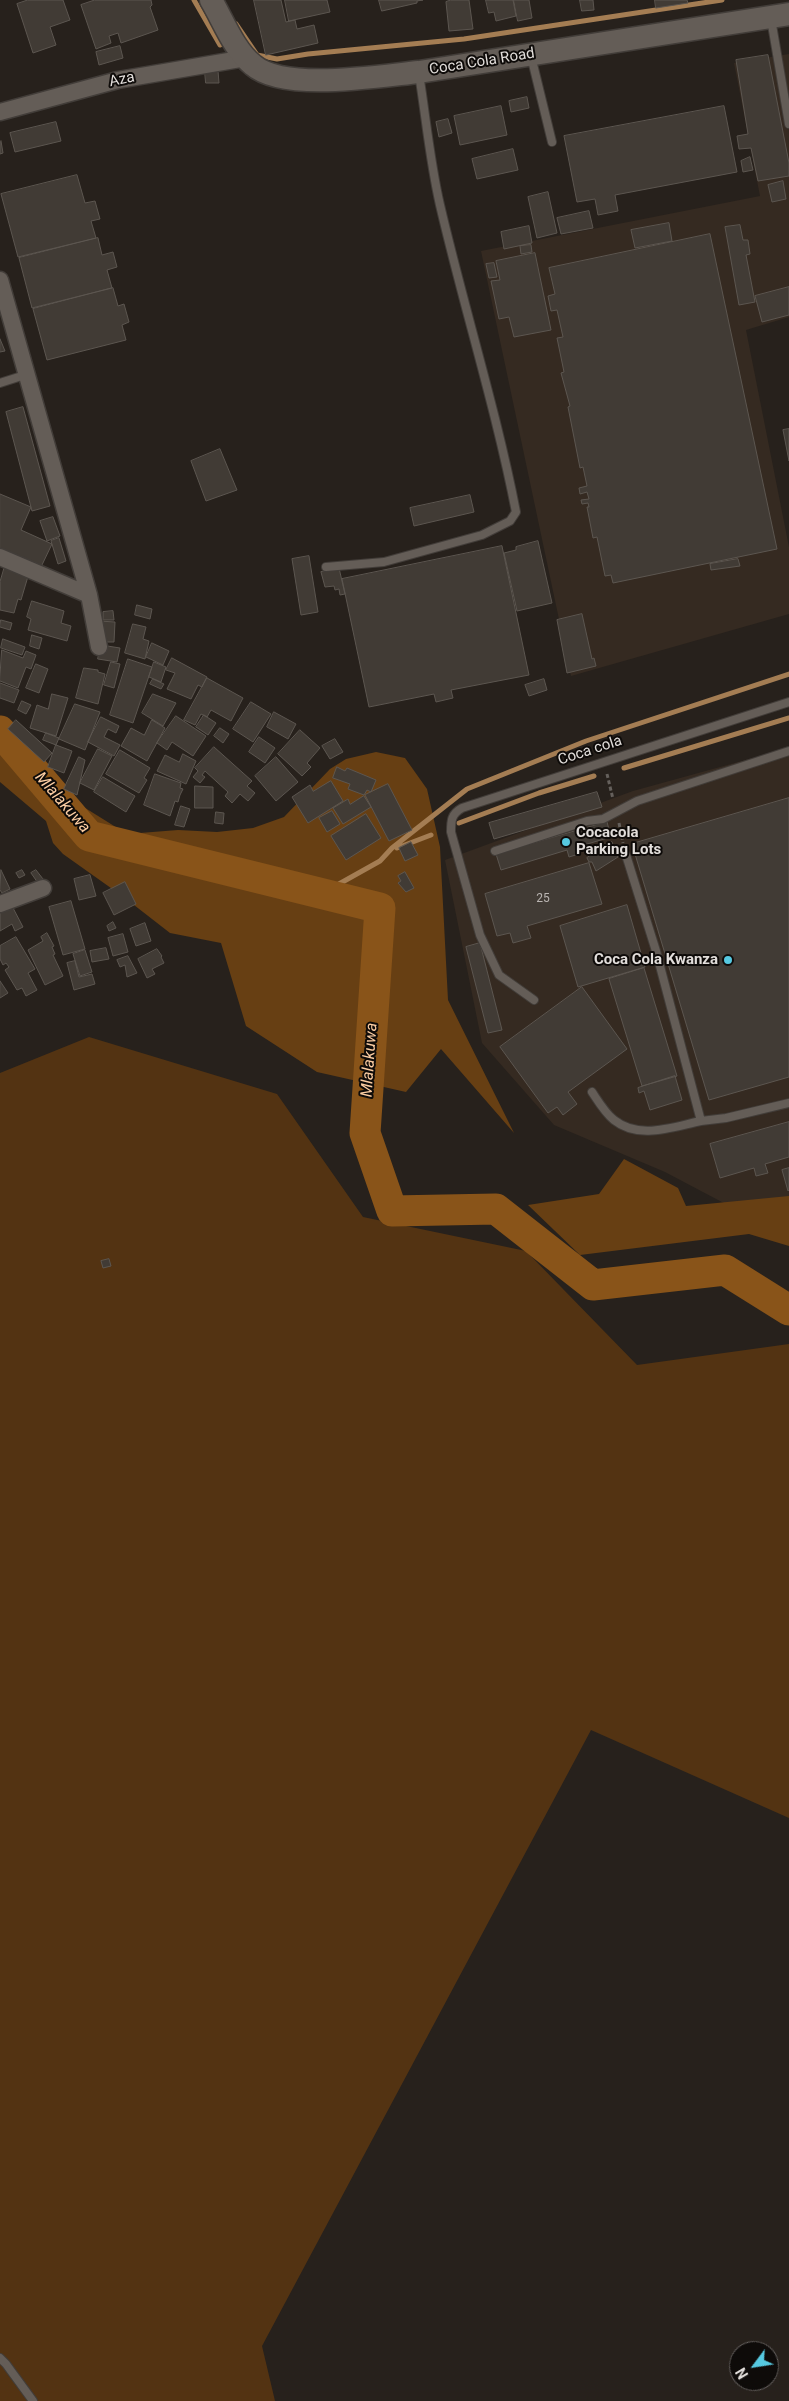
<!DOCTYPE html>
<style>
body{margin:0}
#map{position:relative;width:789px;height:2401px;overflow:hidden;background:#27211c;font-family:Roboto,sans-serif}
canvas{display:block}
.north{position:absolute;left:729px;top:2341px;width:50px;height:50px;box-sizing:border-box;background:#0e0b09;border:1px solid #635f5d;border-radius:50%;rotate:239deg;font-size:14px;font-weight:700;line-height:20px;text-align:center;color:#e2dedb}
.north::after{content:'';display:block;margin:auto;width:18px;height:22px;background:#56c9e1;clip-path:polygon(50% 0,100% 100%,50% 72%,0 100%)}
</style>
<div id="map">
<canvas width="789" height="2401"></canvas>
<div class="north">N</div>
</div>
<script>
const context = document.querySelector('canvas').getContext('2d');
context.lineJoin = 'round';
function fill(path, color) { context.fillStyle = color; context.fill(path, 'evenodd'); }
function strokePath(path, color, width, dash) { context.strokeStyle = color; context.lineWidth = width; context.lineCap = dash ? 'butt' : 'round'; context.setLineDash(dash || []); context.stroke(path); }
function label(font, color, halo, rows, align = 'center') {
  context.font = font + ' Roboto,sans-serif'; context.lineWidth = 4; context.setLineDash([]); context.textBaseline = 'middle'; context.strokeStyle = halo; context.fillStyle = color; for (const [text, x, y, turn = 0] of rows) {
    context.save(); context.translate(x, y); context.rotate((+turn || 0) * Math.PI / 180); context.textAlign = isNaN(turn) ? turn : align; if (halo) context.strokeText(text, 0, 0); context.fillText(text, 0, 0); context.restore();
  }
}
fill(new Path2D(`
 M789,54V317L746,330L789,547V614L571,676L481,251L760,196L734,63Z
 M789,748V1204L737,1210L665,1172L554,1125L482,1043L445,860L633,791Z`), '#352a21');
fill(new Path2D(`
 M89,1037L277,1094L363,1217L526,1251L637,1365L789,1344V1818L591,1730L262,2346L275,2401H0V1073Z`), '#533312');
fill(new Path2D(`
 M0,723L15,746L47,778L82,806L127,834L178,830L217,832L253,828L284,817L330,769L346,759L376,752L405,758L427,789L440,847L448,1000L514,1133L441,1049L406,1092L317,1072L246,1026L221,943L170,933L125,898L63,854L53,843L46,821L0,782Z
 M624,1159L678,1188L686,1206L789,1196V1246L749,1234L580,1255L528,1205L599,1194Z`), '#673f13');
strokePath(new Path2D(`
 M194,0L220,45
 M236,24L257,55L277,59L308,54L464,39L722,0
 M624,768L789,718
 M459,823L539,793L594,776
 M397,848L431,835
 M321,894L380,861L392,848L467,789L586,741L789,674`), '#a47d53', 5);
strokePath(new Path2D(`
 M0,731L89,836L380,908L365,1133L392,1211L496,1209L593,1285L725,1270L789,1310`), '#895419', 31);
const building = new Path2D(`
 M28,0H63L70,20L50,27L56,45L33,53L17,4Z
 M95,0H151L152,5L150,7L158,30L121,43L118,33L109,36L111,43L96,49L81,5Z
 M254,0H281L286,22L295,20L297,29L314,25L318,43L266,55Z
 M285,0H327L330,12L289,21Z
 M379,0H423L417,1V3L382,11Z
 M451,0H469L473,29L449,31L446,2Z
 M486,0H513L516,16L496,21L494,12L489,13Z
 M514,0H529L532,18L518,21Z
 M580,0H593L594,10L582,11Z
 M655,0H687L688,3L656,8Z
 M120,46L123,58L99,65L96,52Z
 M768,55L789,163V176L758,181L751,148L739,149L737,136L748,134L736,60Z
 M205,71H218L219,83H206Z
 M527,97L529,108L511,112L509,101Z
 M501,106L507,135L460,145L454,116Z
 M724,106L737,172L615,195L618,211L598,215L595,199L577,202L564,136Z
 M448,119L452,133L439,137L436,122Z
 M56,122L61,141L15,152L10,133Z
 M1,141L3,153L0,154V142Z
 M513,149L518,170L477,179L472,159Z
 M750,157L753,170L743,172L741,161Z
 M77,175L85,203L95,201L100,219L91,221L96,238L18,257L1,194Z
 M783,181L786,199L772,202L768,185Z
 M548,192L557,233L537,238L528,197Z
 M589,211L593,228L561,234L557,218Z
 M669,223L672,241L635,248L631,230Z
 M740,225L743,240H748L750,254L746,255L755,302L739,305L725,227Z
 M529,226L532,243L504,249L501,232Z
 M710,234L777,549L613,583L611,575L605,576L597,537L593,538L587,507H589L588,503L582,504L581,500L589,499L587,492L580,494L579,488L587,486L583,467L580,468L568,407L570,406L561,373L564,372L557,338L563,337L557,310L551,311L548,296L555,294L549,268Z
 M98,238L102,255L113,252L117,267L107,270L112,288L32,308L19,258Z
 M531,245L532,252L521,254L520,246Z
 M535,253L551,330L514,337L509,317L499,319L491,281L500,280L496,261Z
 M494,263L497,277L489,278L486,264Z
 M789,287V315L762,322L755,296Z
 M113,288L118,306L124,304L129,322L122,325L126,340L47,360L33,309Z
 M0,339L5,351L0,352Z
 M23,407L50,506L32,511L6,412Z
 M789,429V461L783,430Z
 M220,449L237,490L206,501L191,461Z
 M0,494L31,507L21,530L52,544L41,567L0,549Z
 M470,495L474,512L414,526L410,508Z
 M53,517L60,536L47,541L40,521Z
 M59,538L66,561L58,564L51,541Z
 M538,541L552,603L517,611L504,553L516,550V547Z
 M502,546L529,675L451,690L453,698L436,702L434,694L369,707L342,579Z
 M309,556L318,612L301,615L292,559Z
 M738,559L740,566L711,570L710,564Z
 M5,566L29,573L21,600L18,599L14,613L0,610V582Z
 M339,568L345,594L340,595L339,589L335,590L334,586L325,587L321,572Z
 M32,601L64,611L61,623L71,626L67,641L28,630L31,619L27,617Z
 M137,605L152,609L150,619L135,615Z
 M113,611L114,620H103V612Z
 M582,614L592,659L594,658L596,666L567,673L557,620Z
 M1,620L12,623L10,630L0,627Z
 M99,621L115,622L114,642H99Z
 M133,624L146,627L143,639L149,641L145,659L125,653Z
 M32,635L42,638L39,649L30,646Z
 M3,639L25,647L22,655L1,648Z
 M152,643L169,651L163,665L146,657Z
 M101,645L120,648L117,662L98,659Z
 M2,650L23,658L26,651L36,655L31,669L26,667L18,688L0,681Z
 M172,658L207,677L202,687L198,685L191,699L167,689L175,673L166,670Z
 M128,659L152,667L133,723L110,715Z
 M111,662L120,664L114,688L104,685Z
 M154,662L166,667L161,682L149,677Z
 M36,664L48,669L39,693L26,688Z
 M84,668L98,670V672L105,674L98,704L76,698Z
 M207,678L243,698L231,721L211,710L207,717L201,714L195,725L184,720Z
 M153,679L164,684L161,689L150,684Z
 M544,679L547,690L529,696L525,685Z
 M0,683L19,690L14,703L0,698Z
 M52,694L68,698L56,736L30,728L37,705L48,709Z
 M153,694L176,703L163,726L142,713Z
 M22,701L31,705L26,714L18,710Z
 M251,702L271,714L253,742L233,729Z
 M75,704L100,712L85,750L59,739Z
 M274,712L296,724L288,739L267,727Z
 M204,715L216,723L208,735L196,727Z
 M176,716L206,736L193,756L172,742L167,750L157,743Z
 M101,717L119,726L116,733L108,729L104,737L120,745L114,756L88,742Z
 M16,720L52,753L44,762L8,729Z
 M152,720L165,728L147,761L121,746L131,728L144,735Z
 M220,728L229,734L223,743L214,736Z
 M300,730L320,748L307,763L311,767L302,776L278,754Z
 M46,733L59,738L56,745L43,740Z
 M259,737L275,748L265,763L249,752Z
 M335,739L343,752L330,759L322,746Z
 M56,745L72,751L64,773L48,767Z
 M214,747L252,781L247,786L255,793L248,801L240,794L232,803L225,796L228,792L205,771L202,775L205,777L200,783L193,777L198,771L195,768Z
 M98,749L112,756L94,790L80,783Z
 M120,750L150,768L144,778L147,780L139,793L106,774Z
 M183,754L196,761L186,784L157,771L165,755L179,762Z
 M79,757L85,760L77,795L64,789Z
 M276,757L298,782L276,801L255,776Z
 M337,767L345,771L347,768L376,780L371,792L367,790L364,795L348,789L350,784L333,778Z
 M155,774L181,783L180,788L183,789L180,795L178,802L175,801L170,816L144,805Z
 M103,777L135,796L126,812L94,792Z
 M331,781L343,801L308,823L292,797L310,785L313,791Z
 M388,784L412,830L389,841L365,795Z
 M195,786L213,787V808H195Z
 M597,792L602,807L494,839L489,823Z
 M364,796L371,807L343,824L333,808L348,799L350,804Z
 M789,798V1077L709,1100L632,844Z
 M181,806L190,809L184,827L175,825Z
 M332,811L340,824L327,832L319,818Z
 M216,812L224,813L223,824L215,823Z
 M366,814L381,838L346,860L331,836Z
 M607,822L611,837L577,847L579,854L569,857L567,850L501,870L496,854Z
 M411,842L418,855L405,861L399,848Z
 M612,842L618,857L596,871L592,862H589L587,858Z
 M589,863L602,904L527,926L531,938L513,943L510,933L497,936L485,894Z
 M1,870L10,889L2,893L0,890Z
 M22,870L25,875L19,878L16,873Z
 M36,870L43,879L38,883L31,873Z
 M405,872L414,888L406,892L398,883L401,881L398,876Z
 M90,875L96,896L79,900L74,879Z
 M125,882L136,904L114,915L103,893Z
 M71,901L85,949L63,955L49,907Z
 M627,905L645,967L578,987L560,926Z
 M12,906L23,927L15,931L12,924L0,931V913Z
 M113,922L116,928L109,931L107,926Z
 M145,923L151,941L136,946L130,929Z
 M47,933L54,946L52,947L55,954L53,955L63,976L45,985L28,950L43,941L41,937Z
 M123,934L128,952L113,956L108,938Z
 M16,937L35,969L28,973L37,990L26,996L22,988L17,990L5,970L9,967L6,963L3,965L0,959V946Z
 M480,943L502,1030L488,1033L466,947Z
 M106,948L109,959L92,962L90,951Z
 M157,949L162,956L161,957L164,963L152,969L155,974L147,978L138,959Z
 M85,950L92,972L80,976L73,954Z
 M128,956L137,973L127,977L125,965L120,967L117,960Z
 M75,961L79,977L92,974L95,984L74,990L67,963Z
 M644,968L677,1076L642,1086L609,979Z
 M0,981L8,993L0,998Z
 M582,987L627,1049L568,1092L577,1104L563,1115L557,1107L548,1113L500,1047Z
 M675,1076L682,1100L650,1110L644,1091L639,1093L638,1088Z
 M789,1122V1157L765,1164L768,1173L756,1176L754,1168L720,1178L710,1144Z
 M789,1168V1190L788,1191L782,1170Z
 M109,1259L111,1266L103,1268L101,1261Z`);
fill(building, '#413b35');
strokePath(building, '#5c5650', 1);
const service = new Path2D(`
 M771,19L789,124
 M531,56L552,142
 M0,383L28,374
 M326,567L384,562L482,535L510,521L516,512C496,409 464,308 440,205C430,162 426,118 419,74
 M495,851L587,821L603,819L637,801L789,751
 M626,855L656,951L701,1121L726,1118L789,1103
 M534,1000L499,975L480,935L451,832C451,821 451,814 462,808L789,702
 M592,1092C598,1101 605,1113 614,1120C639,1140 672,1127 701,1121
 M0,2358L6,2364L33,2401`);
const minor = new Path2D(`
 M0,112L118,80L246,58
 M0,280L89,595L99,647
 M0,557L89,595
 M0,904L43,888`);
const secondary = new Path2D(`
 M211,0C223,20 234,50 253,65C284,92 379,76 419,72L789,14`);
strokePath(service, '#423d39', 10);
strokePath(minor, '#423d39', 19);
strokePath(secondary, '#423d39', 25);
strokePath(new Path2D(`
 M607,774L613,799
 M619,823L623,843`), '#65605c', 3, [4, 2.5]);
strokePath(service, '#645d57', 8);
strokePath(minor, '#645d57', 16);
strokePath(secondary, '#645d57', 22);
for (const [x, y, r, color] of [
 [566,842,5,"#56c9e1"],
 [728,960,5,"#56c9e1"]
]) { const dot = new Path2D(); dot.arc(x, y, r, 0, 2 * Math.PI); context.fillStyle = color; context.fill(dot); strokePath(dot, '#0e0b09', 2); }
label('12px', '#bab5b2', null, [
 ["25",543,899]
]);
label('15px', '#e2dedb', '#0e0b09', [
 ["Coca Cola Road",482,62,-9],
 ["Aza",122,80,-12],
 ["Coca cola",590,751,-18]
]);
label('bold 15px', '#e2dedb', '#0e0b09', [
 ["Cocacola",576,833],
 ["Parking Lots",576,850],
 ["Coca Cola Kwanza",718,960,"right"]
], 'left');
label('italic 16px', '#fdcea3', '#0e0b09', [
 ["Mlalakuwa",62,803,49],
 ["Mlalakuwa",370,1060,-86]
]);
</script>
